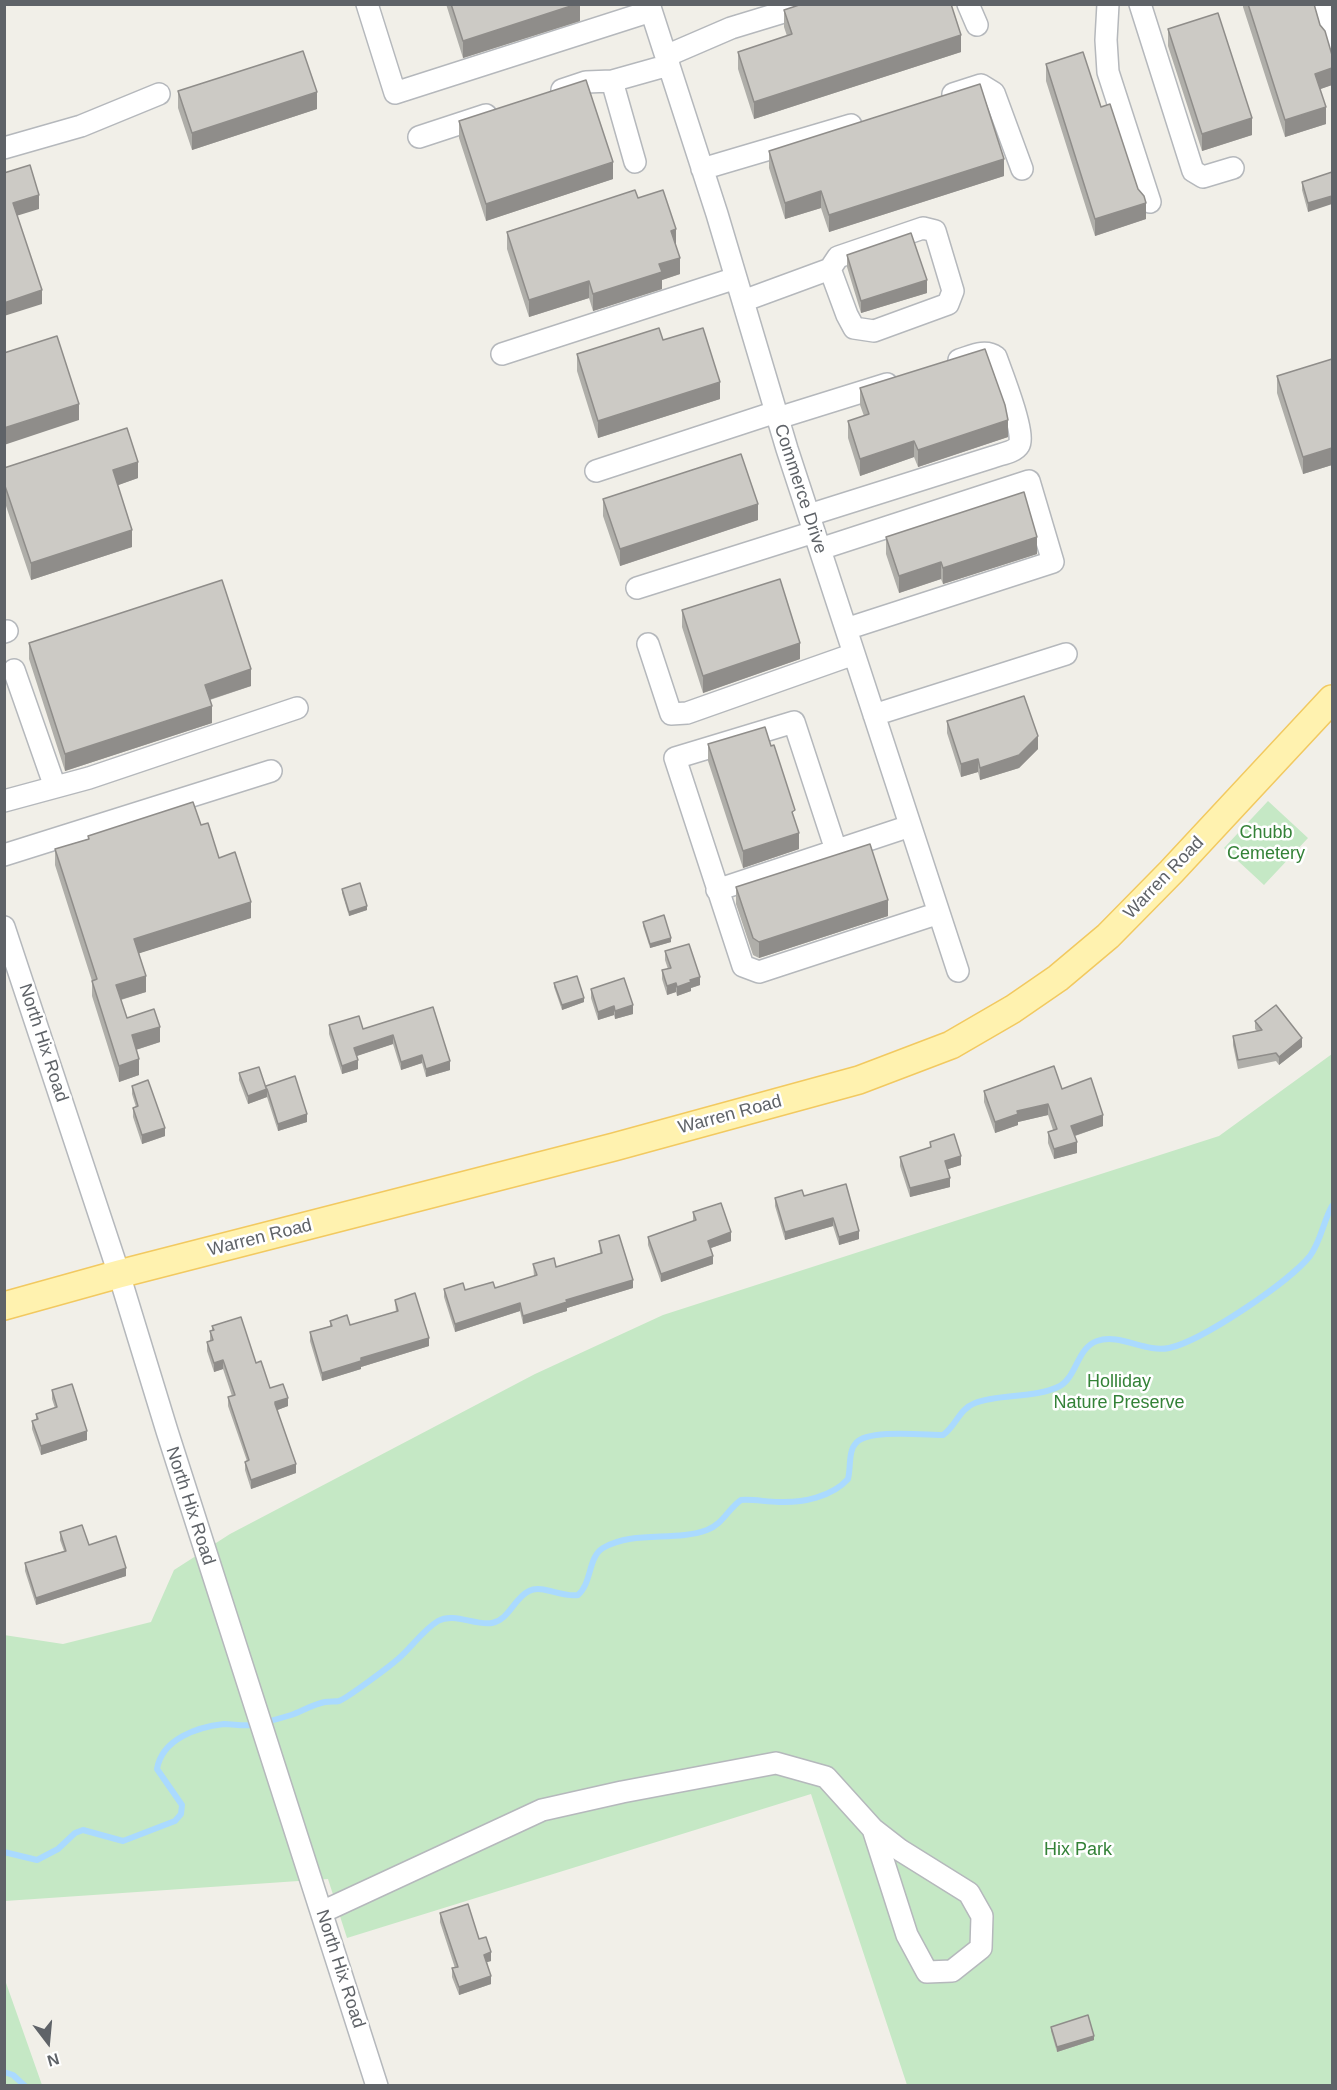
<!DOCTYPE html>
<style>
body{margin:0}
#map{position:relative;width:1337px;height:2090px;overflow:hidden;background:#f1efe8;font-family:Arial,sans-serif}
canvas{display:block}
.frame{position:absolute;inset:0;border:6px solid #5f6368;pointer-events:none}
.north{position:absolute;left:18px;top:2012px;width:60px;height:60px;-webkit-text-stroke:4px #fff;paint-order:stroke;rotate:164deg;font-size:16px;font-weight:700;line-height:24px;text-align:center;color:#5f6368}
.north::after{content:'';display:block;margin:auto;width:21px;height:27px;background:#5f6368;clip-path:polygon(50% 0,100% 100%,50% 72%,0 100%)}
</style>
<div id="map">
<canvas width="1337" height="2090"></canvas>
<div class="frame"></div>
<div class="north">N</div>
</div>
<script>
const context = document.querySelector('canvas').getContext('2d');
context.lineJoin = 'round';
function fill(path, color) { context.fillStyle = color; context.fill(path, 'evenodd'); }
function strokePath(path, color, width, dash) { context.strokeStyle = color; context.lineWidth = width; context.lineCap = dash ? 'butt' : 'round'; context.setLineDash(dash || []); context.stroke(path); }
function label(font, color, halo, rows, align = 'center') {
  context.font = font + ' Arial,sans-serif'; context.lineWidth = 5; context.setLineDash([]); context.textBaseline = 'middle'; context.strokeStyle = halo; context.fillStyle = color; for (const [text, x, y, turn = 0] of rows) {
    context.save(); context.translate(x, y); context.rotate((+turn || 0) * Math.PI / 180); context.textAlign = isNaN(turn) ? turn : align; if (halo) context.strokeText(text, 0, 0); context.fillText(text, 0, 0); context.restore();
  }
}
fill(new Path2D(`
 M1268,801L1308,838L1264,885L1224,848Z
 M1332,1054V2085H907L811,1794L347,1938L328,1879L5,1901L4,1635L63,1644L151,1622L174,1570L230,1534L535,1374L663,1315L1219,1136Z
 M4,1980H5L42,2085H5Z`), '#c5e8c5');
strokePath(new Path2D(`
 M4,1852L37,1860L58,1849L75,1833L83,1830L123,1841L175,1821L181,1814L182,1805L157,1769C162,1739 197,1727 224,1724C233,1724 242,1726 251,1725C265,1723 278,1719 291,1715C302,1711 314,1704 325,1702C330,1701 335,1702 339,1701C346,1699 390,1666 398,1659C412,1647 423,1630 438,1621C454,1612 475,1626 492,1623C509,1620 514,1598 529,1591C542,1584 562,1598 578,1595C592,1583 588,1557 603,1548C634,1530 675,1542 707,1530C723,1524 728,1509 741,1500C754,1499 766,1502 779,1502C802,1503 832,1497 848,1479C851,1468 848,1451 856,1443C868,1429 924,1435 943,1435C956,1426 959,1409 975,1403C1001,1393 1034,1399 1060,1386C1077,1376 1077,1348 1097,1341C1120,1333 1145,1353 1169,1348C1202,1341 1289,1282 1310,1256C1321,1241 1323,1222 1332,1206
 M4,2072L13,2075L25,2086`), '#aadaff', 6);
const minor = new Path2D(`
 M367,4L395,93L651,11
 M649,4L717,214L787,449L958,971
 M968,4L977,25
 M1108,4L1106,40L1108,72L1150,202
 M1140,4L1193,171L1203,177L1233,168
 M1322,4L1332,38
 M666,56L731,28L810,4
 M612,81L635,162
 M562,90L586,82L612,81L669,65
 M953,94L981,85L994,93L1022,169
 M419,137L486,115
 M4,148L81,126L159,94
 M702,169L851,125
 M743,301L830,269L838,257L923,228L935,231L953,291L948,304L874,331L854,328L847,315L830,269
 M502,354L736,278
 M778,418L887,384
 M596,471L776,412
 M809,515L993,457C1001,454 1015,452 1019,445C1026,434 1001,371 996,357C985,349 972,356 959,360
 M820,549L1029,481L1053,562L846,629
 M637,588L814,532
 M4,632L7,631
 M648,644L671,714L687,713L854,654
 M14,670L55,787
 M874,715L1066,654
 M4,801L89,778L297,708
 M836,850L794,722L675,758L743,966L759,972L939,913
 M4,855L271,771
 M717,890L910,826
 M4,927L119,1274L167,1431L377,2086
 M322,1912L542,1810L622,1792L776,1763L826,1777L873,1829L900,1850L969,1893L982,1916L981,1948L952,1971L927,1972L907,1935L873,1829`);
const major = new Path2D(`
 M4,1306L119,1274L614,1147L859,1080L951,1045L1013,1009L1058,978L1108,936L1171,872L1332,699`);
strokePath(minor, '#b5b8bc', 24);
strokePath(major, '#f2c960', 30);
strokePath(minor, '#fff', 21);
strokePath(major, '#fff2af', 27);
fill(new Path2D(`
 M446,4H580V21L463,58Z
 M1243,4H1314L1320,25L1332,55V85L1320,89L1326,124L1285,137L1243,7Z
 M784,10L961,52L754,119L738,69V52L787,36L784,27Z
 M1168,29L1252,135L1202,151L1168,46Z
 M1046,64L1101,107L1146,219L1095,236L1046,81Z
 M178,91L317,109L192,150L178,108Z
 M459,121L613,179L486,221L459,138Z
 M769,151L1004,176L829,232L821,208L785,219L769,168Z
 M1332,172L1308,212L1302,190V182Z
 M638,198L676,246L680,274L662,280V289L593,311L589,298L529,317L507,249V232Z
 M847,255L927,293L861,313L847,267Z
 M663,340L720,399L598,438L577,371V354Z
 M1332,359V465L1303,474L1277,393V376Z
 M860,388L1008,437L918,467L914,457L860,476L848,438V421L864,416L860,405Z
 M4,468L138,478L118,485L132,547L31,580L4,500Z
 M603,499L758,520L620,566L603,516Z
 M886,537L1037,554L943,584L941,579L899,593L886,554Z
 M682,610L800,659L703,693L682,627Z
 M29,643L251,686L210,700L212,723L65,771L29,659Z
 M947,721L1038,749L1019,768L980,780L978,772L961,777L947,733Z
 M708,744L795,820L799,849L743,868L708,761Z
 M201,825L251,918L139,953L146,992L121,1000L127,1018L160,1042L136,1050L139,1075L119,1082L92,996V981L55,865V849L88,839V836Z
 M736,887L888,916L759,958L753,955L736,904Z
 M342,889L367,910L349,916L342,893Z
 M643,922L671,942L650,948L643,926Z
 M665,951L700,985L691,988V991L677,996L676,992L667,995L662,979V970L668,969L665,960Z
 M554,983L584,1002L562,1010L554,987Z
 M591,989L633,1014L615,1019L614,1015L598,1020L591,998Z
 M433,1007L450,1070L426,1077L422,1063L401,1070L393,1044L356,1056L358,1069L342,1074L329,1034V1025L363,1029Z
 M1255,1021L1302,1047L1279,1065L1276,1061L1238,1069L1233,1045V1036L1257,1031L1255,1029Z
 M239,1073L266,1086L307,1122L278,1131L267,1097L248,1104L239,1080Z
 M132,1086L165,1136L142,1144L133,1117V1108L136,1107L132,1094Z
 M1062,1089L1103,1126L1075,1136L1077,1153L1054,1159L1048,1143V1132L1053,1130L1048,1115L1018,1122V1125L995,1133L984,1102V1091Z
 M930,1142L961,1165L948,1169L950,1187L910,1197L900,1166V1157L930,1148Z
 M804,1196L859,1239L839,1245L833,1226L785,1240L775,1206V1198Z
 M693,1212L731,1241L711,1248L713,1264L661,1282L648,1245V1237L693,1221Z
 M599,1241L633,1288L567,1308V1311L523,1324L520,1311L455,1332L444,1297V1289L465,1290L495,1288L534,1276L533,1264L556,1267L600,1253Z
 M395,1300L429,1346L361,1367V1369L322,1381L310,1341V1332L330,1326V1321L350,1325L396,1312Z
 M212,1326L256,1363L270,1388L288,1406L277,1410L296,1473L251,1489L245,1470V1462L247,1461L228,1406V1397L232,1396L223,1369L214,1372L207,1351V1342L210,1341V1331H212Z
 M52,1390L87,1440L41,1455L32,1429V1421L36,1419V1414L55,1408L52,1399Z
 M60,1532L89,1545L126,1576L36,1605L25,1571V1563L64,1551L60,1540Z
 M440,1913L479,1939L491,1961L487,1962L491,1984L459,1995L452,1977V1968H455L440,1922Z
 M1051,2027L1094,2040L1057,2052L1051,2031Z`), '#afaea9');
fill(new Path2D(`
 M577,4H580V21L463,58V41Z
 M961,35V52L754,119V102Z
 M1332,68V85L1315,91V74Z
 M317,92V109L192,150V133Z
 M1326,107V124L1285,137V120Z
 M1252,118V135L1202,151V134Z
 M1004,159V176L829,232V215Z
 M613,162V179L486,221V204Z
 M821,191V208L785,219V203Z
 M39,195V209L13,217V203Z
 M1332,196V204L1308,212V203Z
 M1146,203V219L1095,236V219Z
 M676,229V246L671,231Z
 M680,258V274L662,280V289L593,311V294L659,264Z
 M927,280V293L861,313V301Z
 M589,281V298L529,317V300Z
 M42,290V304L4,316V303Z
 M720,382V399L598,438V421Z
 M79,404V420L4,445V428Z
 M1008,420V437L918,467V450Z
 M914,441V457L860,476V459Z
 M1332,448V465L1303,474V457Z
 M138,462V478L113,487V470Z
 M758,504V520L620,566V549Z
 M132,530V547L31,580V563Z
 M1037,537V554L943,584V568Z
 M941,562V579L899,593V576Z
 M800,643V659L703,693V676Z
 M251,669V686L205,701V685Z
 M212,706V723L65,771V754Z
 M1038,736V749L1019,768L980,780V768Z
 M978,759V772L961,777V764Z
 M799,833V849L743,868V851Z
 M888,900V916L759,958V942Z
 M251,902V918L134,955V939Z
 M367,906V910L349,916V912Z
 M671,938V942L650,948V944Z
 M146,976V992L116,1001V985Z
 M700,977V985L691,988V991L677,996V987L690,980Z
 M676,983V992L667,995V986Z
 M584,998V1002L562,1010V1005Z
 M633,1005V1014L615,1019V1011Z
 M614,1006V1015L598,1020V1012Z
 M160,1027V1042L132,1051V1035Z
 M393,1035V1044L354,1057V1048Z
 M1302,1038V1047L1279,1065V1057Z
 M422,1055V1063L401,1070V1062Z
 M139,1059V1075L119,1082V1066Z
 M358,1060V1069L342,1074V1066Z
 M450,1061V1070L426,1077V1069Z
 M267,1089V1097L248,1104V1096Z
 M1048,1104V1115L1018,1122V1125L995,1133V1122L1017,1111Z
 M307,1114V1122L278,1131V1124Z
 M1103,1115V1126L1071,1137V1126Z
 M165,1128V1136L142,1144V1135Z
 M1077,1142V1153L1054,1159V1149Z
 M961,1156V1165L945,1170V1161Z
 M950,1178V1187L910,1197V1188Z
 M833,1218V1226L785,1240V1232Z
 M859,1231V1239L839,1245V1237Z
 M731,1232V1241L708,1249V1241Z
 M713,1256V1264L661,1282V1274Z
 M633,1280V1288L567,1308V1311L523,1324V1316L566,1300Z
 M520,1303V1311L455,1332V1324Z
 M429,1338V1346L361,1367V1369L322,1381V1373L361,1358Z
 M223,1360V1369L214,1372V1363Z
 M288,1398V1406L275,1411V1402Z
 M87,1431V1440L41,1455V1446Z
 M296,1464V1473L251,1489V1480Z
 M126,1568V1576L36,1605V1598Z
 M491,1952V1961L484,1963V1955Z
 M491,1976V1984L459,1995V1987Z
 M1094,2036V2040L1057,2052V2047Z`), '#8f8d8a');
const building = new Path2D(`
 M451,4H577L463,41Z
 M802,4H951L961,35L754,102L738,52L792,34L784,10Z
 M1248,4H1314L1320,25L1325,31L1332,55V68L1315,74L1326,107L1285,120Z
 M1218,13L1252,118L1202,134L1168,29Z
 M303,51L317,92L192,133L178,91Z
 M1083,52L1101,107L1110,104L1138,189L1144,196L1146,203L1095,219L1046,64Z
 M586,80L613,162L486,204L459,121Z
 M980,84L1004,159L829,215L821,191L785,203L769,151Z
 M30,165L39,195L13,203L42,290L4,303V173Z
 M1332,172V196L1308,203L1302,182Z
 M635,190L638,198L663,190L676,229L671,231L680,258L659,264L662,272L593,294L589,281L529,300L507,232Z
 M911,233L927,280L861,301L847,255Z
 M659,328L663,340L703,328L720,382L598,421L577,354Z
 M57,336L79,404L4,428V353Z
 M985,349L1005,405L1008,420L918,450L914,441L860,459L848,421L869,414L860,388Z
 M1332,359V448L1303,457L1277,376Z
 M127,428L138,462L113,470L132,530L31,563L4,483V468Z
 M741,454L758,504L620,549L603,499Z
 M1024,492L1037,537L943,568L941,562L899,576L886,537Z
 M780,579L800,643L703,676L682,610Z
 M222,580L251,669L205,685L212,706L65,754L29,643Z
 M1024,696L1038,736L1019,755L980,768L978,759L961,764L947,721Z
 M765,727L771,746L774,745L795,810L792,812L799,833L743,851L708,744Z
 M193,802L201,825L208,823L219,858L235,852L251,902L134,939L146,976L116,985L127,1018L154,1009L160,1027L132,1035L139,1059L119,1066L92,981L97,979L55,849L89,839L88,836Z
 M870,844L888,900L759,942L753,938L736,887Z
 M360,883L367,906L349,912L342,889Z
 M664,915L671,938L650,944L643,922Z
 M689,944L700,977L690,980L691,982L677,987L676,983L667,986L662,970L671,968L665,951Z
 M577,976L584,998L562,1005L554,983Z
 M624,978L633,1005L615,1011L614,1006L598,1012L591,989Z
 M1276,1005L1302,1038L1279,1057L1276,1053L1238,1060L1233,1036L1262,1030L1255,1021Z
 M433,1007L450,1061L426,1069L422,1055L401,1062L393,1035L354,1048L358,1060L342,1066L329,1025L359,1016L363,1029Z
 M1054,1066L1062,1089L1091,1078L1103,1115L1071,1126L1077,1142L1054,1149L1048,1132L1057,1129L1048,1104L1017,1111L1018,1114L995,1122L984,1091Z
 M259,1067L266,1088V1086L295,1076L307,1114L278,1124L267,1089L248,1096L239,1073Z
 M148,1080L165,1128L142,1135L133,1108L138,1106L132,1086Z
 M954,1134L961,1156L945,1161L950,1178L910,1188L900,1157L931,1147L930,1142Z
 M846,1184L859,1231L839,1237L833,1218L785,1232L775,1198L802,1190L804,1196Z
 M721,1203L731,1232L708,1241L713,1256L661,1274L648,1237L696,1220L693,1212Z
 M619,1235L633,1280L566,1300L567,1302L523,1316L520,1303L455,1324L444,1289L463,1283L465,1290L493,1282L495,1288L537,1275L533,1264L554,1258L556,1267L602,1253L599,1241Z
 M415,1293L429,1338L361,1358V1361L322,1373L310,1332L332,1326L330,1321L347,1315L350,1325L398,1311L395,1300Z
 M241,1317L256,1363L261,1361L270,1388L283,1384L288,1398L275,1402V1404L296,1464L251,1480L245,1462L249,1460L228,1397L235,1395L223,1360L214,1363L207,1342L213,1340L210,1331L214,1330L212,1326Z
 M72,1384L87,1431L41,1446L32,1421L38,1419L36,1414L57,1407L52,1390Z
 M82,1525L89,1545L116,1536L126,1568L36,1598L25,1563L66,1551L60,1532Z
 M468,1904L479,1939L486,1937L491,1952L484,1955L491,1976L459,1987L452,1968L458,1967L440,1913Z
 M1088,2015L1094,2036L1057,2047L1051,2027Z`);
fill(building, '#cccac5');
strokePath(building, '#8f8d8a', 1.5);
label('18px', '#5f6368', '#fff', [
 ["Commerce Drive",800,489,72],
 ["Warren Road",1164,878,-46],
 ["North Hix Road",43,1043,72],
 ["Warren Road",730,1115,-15],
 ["Warren Road",260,1238,-14],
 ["North Hix Road",190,1506,72],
 ["North Hix Road",340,1969,72]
]);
label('18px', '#348238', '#fff', [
 ["Chubb",1266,833],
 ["Cemetery",1266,854],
 ["Holliday",1119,1382],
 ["Nature Preserve",1119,1403],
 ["Hix Park",1078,1850]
]);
</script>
